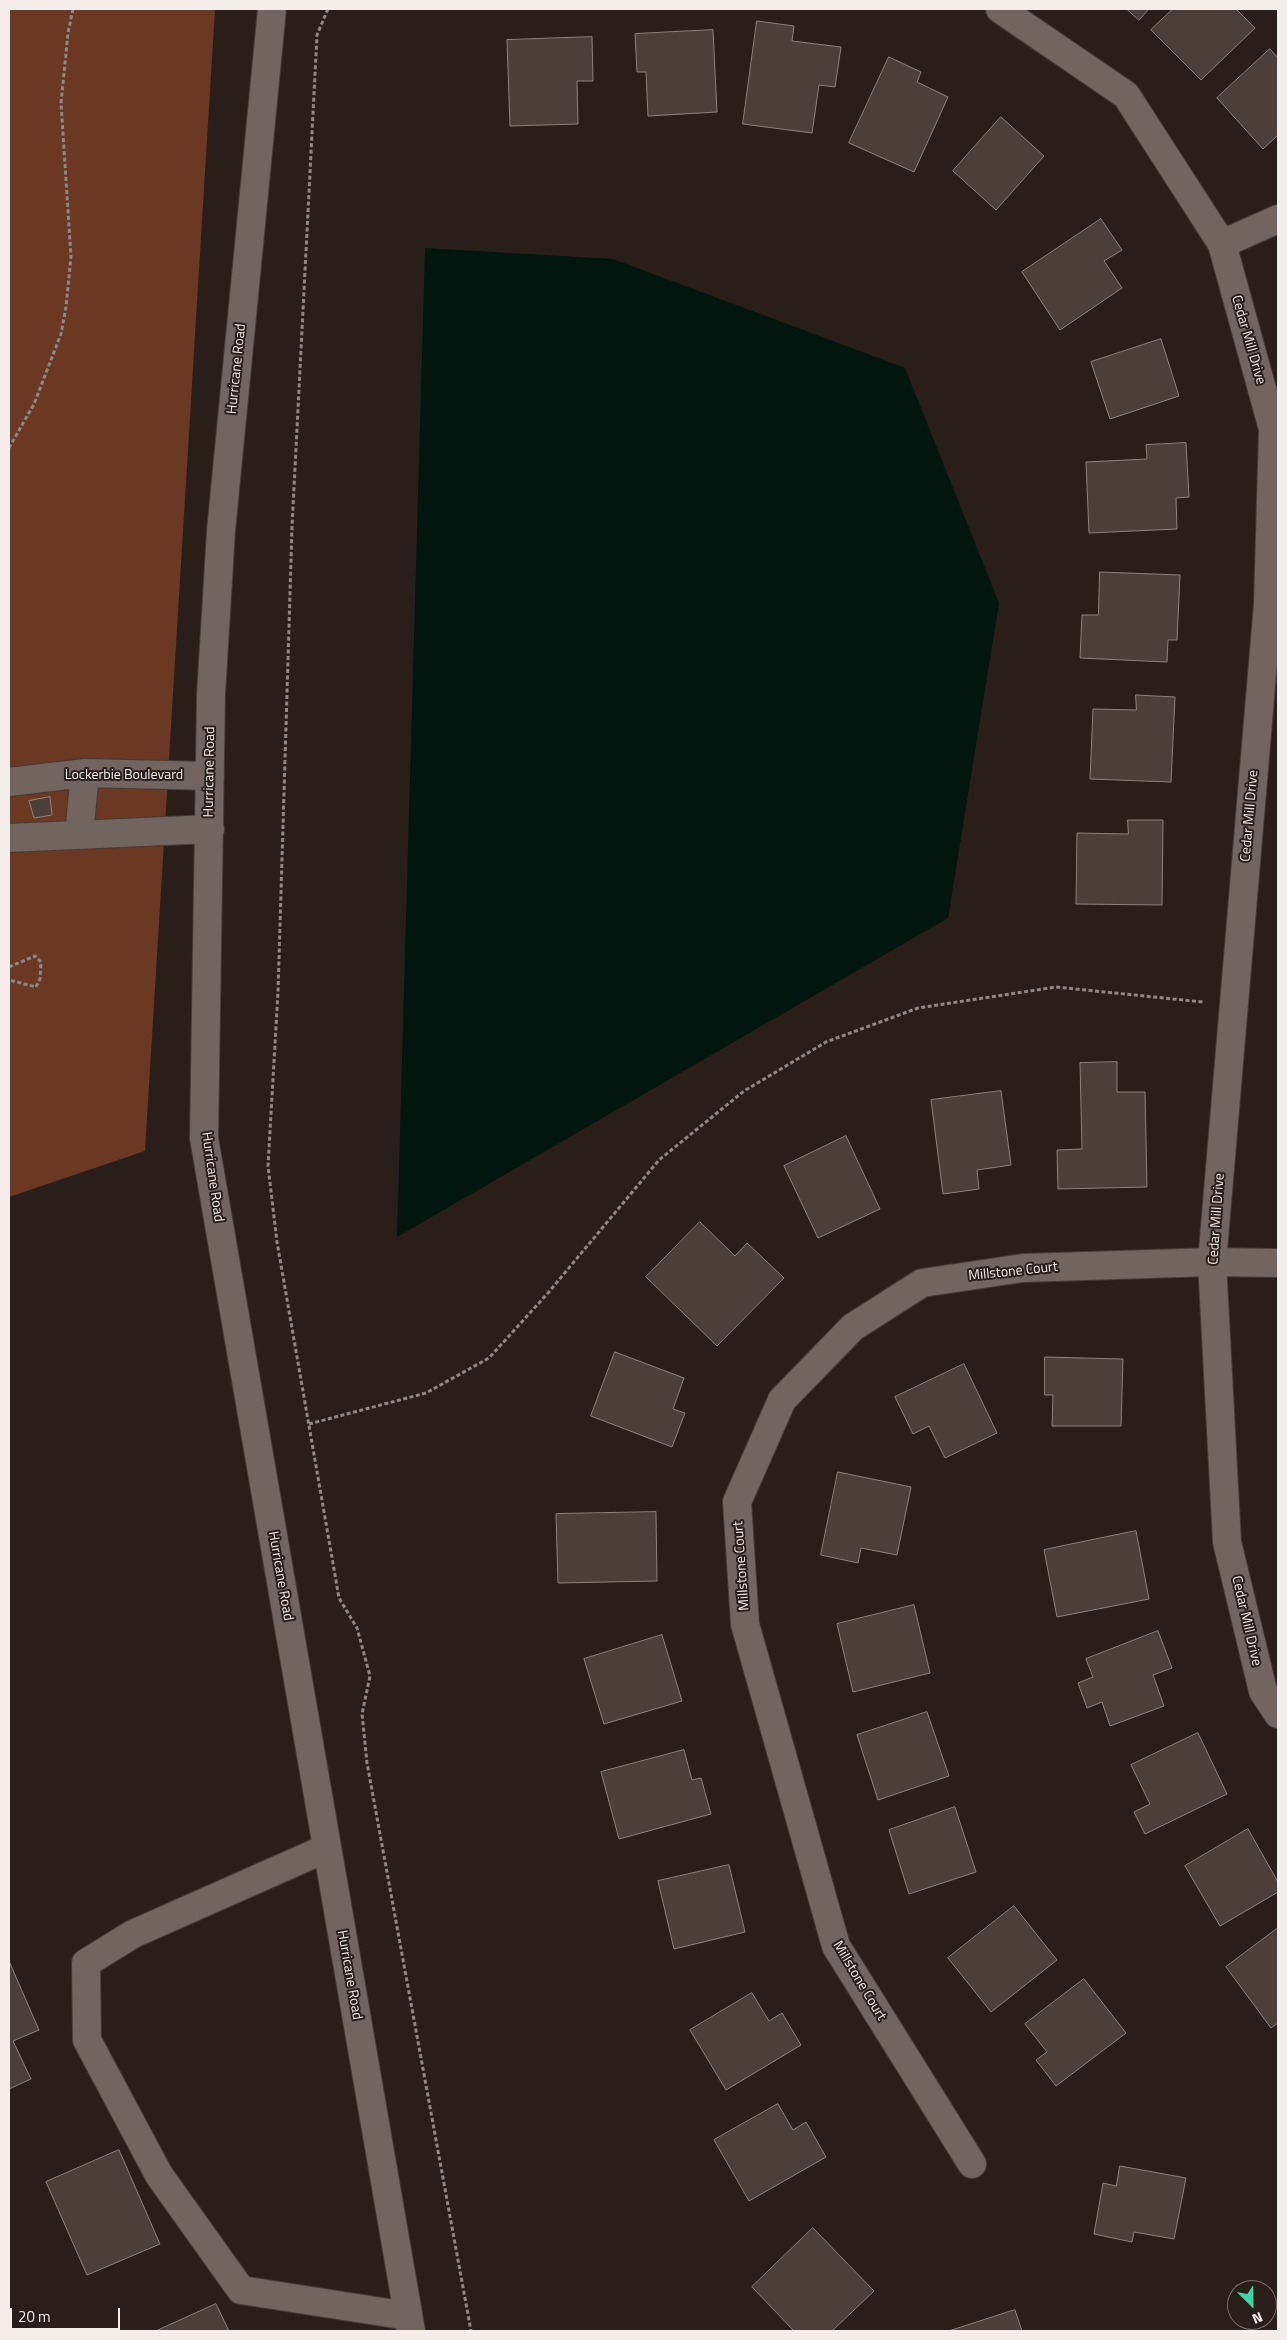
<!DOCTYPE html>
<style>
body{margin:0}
#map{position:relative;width:1287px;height:2340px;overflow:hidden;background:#2a1e1a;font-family:"Titillium Web",sans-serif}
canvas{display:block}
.frame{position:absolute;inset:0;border:10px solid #f5edea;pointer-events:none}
.north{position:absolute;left:1227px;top:2280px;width:50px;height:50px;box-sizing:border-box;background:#2a1e1a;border:1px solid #7b716d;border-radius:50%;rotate:157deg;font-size:14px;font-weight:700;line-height:20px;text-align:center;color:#f5edea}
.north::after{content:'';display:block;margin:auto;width:18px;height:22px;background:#3ed4a3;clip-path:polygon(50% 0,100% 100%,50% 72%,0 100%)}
.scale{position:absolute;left:10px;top:2308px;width:110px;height:22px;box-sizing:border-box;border:2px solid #f5edea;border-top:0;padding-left:6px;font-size:15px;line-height:18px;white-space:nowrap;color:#f5edea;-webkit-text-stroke:4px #2a1e1a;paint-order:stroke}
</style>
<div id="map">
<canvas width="1287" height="2340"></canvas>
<div class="frame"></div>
<div class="north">N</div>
<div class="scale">20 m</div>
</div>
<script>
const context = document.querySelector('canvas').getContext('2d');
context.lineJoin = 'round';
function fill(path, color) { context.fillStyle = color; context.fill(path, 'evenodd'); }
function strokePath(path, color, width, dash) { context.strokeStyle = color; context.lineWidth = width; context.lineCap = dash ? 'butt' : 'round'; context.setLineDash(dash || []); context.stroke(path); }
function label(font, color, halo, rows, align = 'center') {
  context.font = font + ' "Titillium Web",sans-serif'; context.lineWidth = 4; context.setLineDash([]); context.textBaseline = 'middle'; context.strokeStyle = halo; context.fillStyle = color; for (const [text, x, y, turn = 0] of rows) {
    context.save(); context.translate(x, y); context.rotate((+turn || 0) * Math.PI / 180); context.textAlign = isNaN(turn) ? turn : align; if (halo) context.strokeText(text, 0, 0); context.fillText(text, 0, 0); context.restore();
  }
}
fill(new Path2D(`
 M9,9H215L145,1151L9,1197Z`), '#6b3824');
fill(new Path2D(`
 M425,248L613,259L905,368L999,603L948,918L397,1237Z`), '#02150e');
const building = new Path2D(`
 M1127,9H1149L1139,20Z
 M1173,9H1236L1255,28L1201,80L1151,30Z
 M757,21L794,26L792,41L841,47L835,87L819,85L812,133L743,124Z
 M713,30L717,112L648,116L646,72H637L635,34Z
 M592,37L593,81H577L578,124L510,126L507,40Z
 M1270,49L1278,58V135L1263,149L1217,98Z
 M889,57L921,72L917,82L948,97L914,172L849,143Z
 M1001,117L1044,156L996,210L953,171Z
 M1101,219L1122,250L1104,261L1122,288L1060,330L1022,272Z
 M1161,339L1179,396L1110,419L1091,362Z
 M1186,443L1189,497L1176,498L1177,529L1089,533L1086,462L1147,459L1146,445Z
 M1100,572L1180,575L1177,640H1168L1167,662L1080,658L1082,615H1098Z
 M1136,695L1175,697L1171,782L1090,779L1093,709L1136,710Z
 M50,797L52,815L34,818L29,801Z
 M1128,820H1163L1162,905L1076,904L1077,833L1128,834Z
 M1117,1062V1092H1145L1147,1187L1058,1189L1057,1150L1082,1149L1080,1063Z
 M1001,1091L1011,1165L977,1170L979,1189L943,1194L931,1100Z
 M846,1136L880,1209L818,1238L784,1166Z
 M700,1222L735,1256L747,1243L784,1278L717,1346L646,1277Z
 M615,1352L684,1378L673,1409L685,1413L672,1447L591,1416Z
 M1045,1357L1123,1359L1121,1426H1052L1053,1395H1045Z
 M964,1364L997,1433L945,1458L929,1426L913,1434L895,1397Z
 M838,1472L911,1487L897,1555L861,1548L858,1563L821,1555Z
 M656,1512L657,1581L558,1583L556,1514Z
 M1136,1531L1149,1599L1057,1617L1044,1550Z
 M914,1605L930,1673L853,1692L837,1624Z
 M1158,1631L1172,1668L1153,1675L1164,1706L1110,1726L1102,1702L1087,1708L1078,1683L1093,1677L1086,1659Z
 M662,1635L682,1701L604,1724L584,1659Z
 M927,1712L949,1776L878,1800L857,1735Z
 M1198,1733L1227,1794L1145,1834L1134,1812L1150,1804L1131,1765Z
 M684,1750L692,1780L701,1778L711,1814L619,1839L601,1772Z
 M955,1807L976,1872L909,1894L889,1830Z
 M1248,1829L1278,1882V1892L1220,1926L1185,1866Z
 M729,1865L745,1932L674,1949L658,1881Z
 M1014,1906L1057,1960L991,2012L948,1958Z
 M1278,1928V2023L1271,2028L1226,1967Z
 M9,1961L39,2030L13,2041L31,2079L9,2089Z
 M1084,1979L1126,2033L1056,2086L1036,2060L1047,2052L1025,2024Z
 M752,1993L769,2021L782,2013L801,2045L726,2090L690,2030Z
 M778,2104L793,2130L806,2122L826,2157L749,2201L714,2140Z
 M119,2150L160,2244L87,2275L46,2182Z
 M1120,2166L1186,2178L1174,2239L1134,2232L1132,2242L1094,2234L1103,2183L1116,2186Z
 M813,2228L874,2291L832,2331H794L752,2287Z
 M216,2304L229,2331H156Z
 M1015,2310L1022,2331H949Z`);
fill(building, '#4c3e39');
strokePath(building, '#91827c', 1);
const minor = new Path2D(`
 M272,9L221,531L211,694L204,1138L411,2331
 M1000,9L1126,95L1222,244L1273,429L1268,604L1212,1262L1227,1542L1263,1691L1278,1714
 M1222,244L1278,219
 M9,782L85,773L210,776
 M79,835L85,773
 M9,838L210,829
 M327,1848L133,1934L86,1963L87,2040L159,2175L241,2290L408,2316
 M972,2164L836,1946L745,1624L737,1502L782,1400L853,1327L922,1283L1023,1268L1212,1262L1278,1263`);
strokePath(minor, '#443a37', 30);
strokePath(new Path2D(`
 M328,9L317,35L292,527L278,992L268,1166L277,1242L339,1598L357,1628L370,1676L362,1714L367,1763L471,2331
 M9,448L34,404L61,334L66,307L71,257L61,103L68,33L73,9
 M9,967L35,956L41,962L40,979L36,987L9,980
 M309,1424L426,1393L489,1358L548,1293L659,1160L744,1091L826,1042L918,1008L1056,987L1203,1002`), '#918783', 3, [4, 2.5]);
strokePath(minor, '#72645e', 28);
label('14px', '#f5edea', '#2a1e1a', [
 ["Cedar Mill Drive",1248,340,74],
 ["Hurricane Road",237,369,-84],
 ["Hurricane Road",210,772,-89],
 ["Lockerbie Boulevard",124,776],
 ["Cedar Mill Drive",1250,816,-85],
 ["Hurricane Road",212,1177,82],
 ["Cedar Mill Drive",1217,1219,-86],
 ["Millstone Court",1013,1272,-6],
 ["Millstone Court",742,1566,-94],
 ["Hurricane Road",280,1576,80],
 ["Cedar Mill Drive",1246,1621,77],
 ["Hurricane Road",349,1975,80],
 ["Millstone Court",859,1981,59]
]);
</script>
